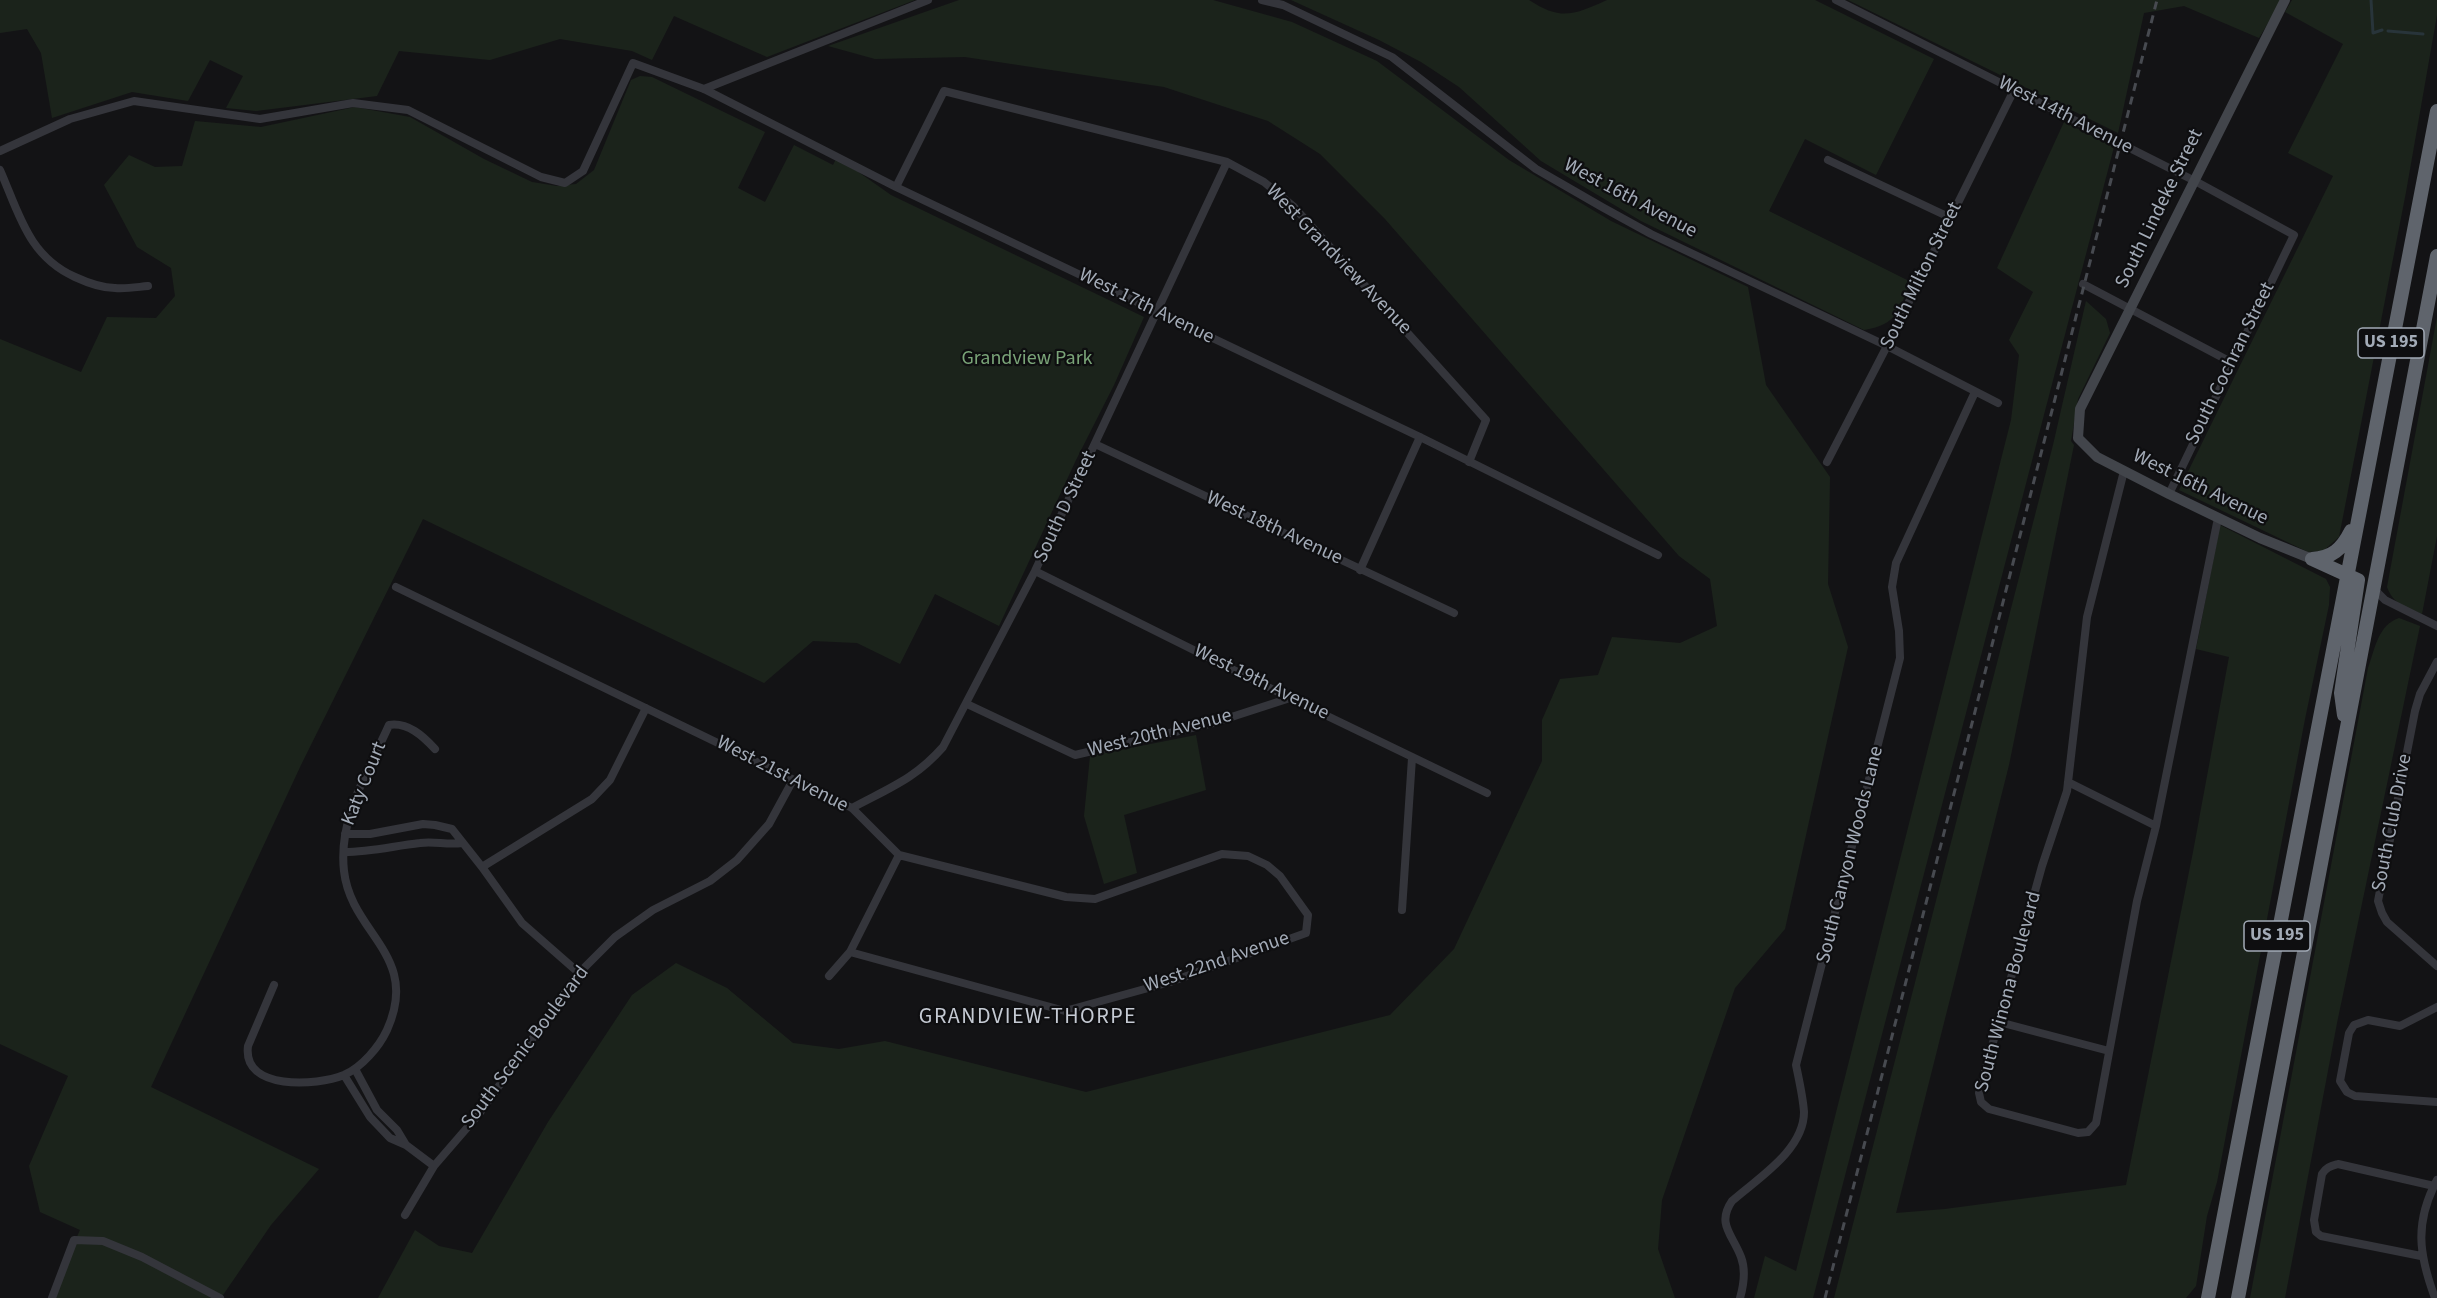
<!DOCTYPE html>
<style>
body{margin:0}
canvas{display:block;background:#131315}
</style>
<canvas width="2437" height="1298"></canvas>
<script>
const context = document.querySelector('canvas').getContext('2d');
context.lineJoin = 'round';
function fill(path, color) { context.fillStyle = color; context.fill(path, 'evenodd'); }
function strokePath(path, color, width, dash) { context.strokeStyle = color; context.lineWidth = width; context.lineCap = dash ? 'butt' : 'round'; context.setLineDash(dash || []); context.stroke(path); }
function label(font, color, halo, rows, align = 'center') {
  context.font = font + ' "Source Sans 3",sans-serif'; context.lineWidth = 4.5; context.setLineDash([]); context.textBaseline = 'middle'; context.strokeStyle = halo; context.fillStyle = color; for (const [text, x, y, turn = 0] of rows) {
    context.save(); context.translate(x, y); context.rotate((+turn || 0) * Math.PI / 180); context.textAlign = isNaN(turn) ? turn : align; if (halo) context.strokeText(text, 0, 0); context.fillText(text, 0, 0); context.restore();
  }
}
fill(new Path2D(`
 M0,0H915L767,57L674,16L652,60L632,51L560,39L490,60L399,51L377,96L256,111L226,108L243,76L210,60L188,101L132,92L52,118L41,53L27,29L0,33Z
 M959,0H1213L1292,22L1377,61L1509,160L1611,221L1748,287L1766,385L1830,477L1828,584L1848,647L1785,929L1735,988L1662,1200L1658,1249L1675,1298H378L415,1230L439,1246L472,1253L548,1122L632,995L676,963L727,988L793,1043L839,1049L885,1041L1086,1092L1390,1015L1454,949L1542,761V720L1560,679L1598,675L1612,637L1680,643L1717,626L1710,579L1679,556L1385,219L1320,154L1268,121L1164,87L965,57L875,59L828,46Z
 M1291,0H1529C1561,21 1574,15 1607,0H1815L1934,59L1876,175L1805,139L1769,211L1911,282C1897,311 1899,324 1864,330L1641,221L1541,161L1459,87L1421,62L1379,40Z
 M1848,0H2282L2259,38L2184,6L2144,13L2118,133Z
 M2292,0H2437V15L2406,192L2339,537L2323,551L2308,552L2179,490L2333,176L2288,153L2343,44L2285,12Z
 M640,76L652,77L765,132L738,188L765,202L794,145L833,165L837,157L891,195L1144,317L1114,385L1076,460L999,626L935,594L900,664L857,643L813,641L764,683L423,519L301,765L151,1087L319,1169L271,1225L221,1298H49L80,1230L40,1212L29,1166L68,1076L0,1044V339L81,372L107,317L156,318L175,296L171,268L137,247L104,185L129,155L155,167L182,166L195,121L261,127L355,107L410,117L484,159L532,182L557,186L576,184L594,170L631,80Z
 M2064,122L2114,147L1813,1298H1754L1765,1256L1796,1271L2011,420L2019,355L2009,340L2033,292L1997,268Z
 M2086,301L2106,319L2110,333L2078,399L2071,441L2074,445L2009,765L1896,1213L1945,1209L2126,1185L2193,852L2229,657L2196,649L2220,525L2326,579L2330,587L2329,605L2305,719L2217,1182L2207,1216L2196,1286L2186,1298H1834L2053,445Z
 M2437,317V536L2422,614C2406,607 2393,604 2387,587Z
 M2399,618L2420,626L2337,1023L2285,1298H2250L2368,668C2375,649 2378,625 2399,618Z
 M1196,735L1206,790L1124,815L1137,873L1104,884L1084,816L1090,756Z`), '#1b231b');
strokePath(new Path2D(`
 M2371,0L2373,33L2382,30
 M2388,31L2423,34`), '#28343a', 3);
strokePath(new Path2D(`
 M1262,0L1283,5L1392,57L1536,169L1602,207L1651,234L1887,346L1998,403
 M1836,0L2195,181L2294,235L2169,494
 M704,89L928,0
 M0,151L70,119L134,101L260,119L353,103L408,110L541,177L565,183L583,171L633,63L704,89L896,187L1420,437L1658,555
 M1828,160L1951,218
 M0,170C19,213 28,256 75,277C88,283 101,288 115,288C126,289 137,287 148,286
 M896,187L944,91L1227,162L1264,182L1293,206L1486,420L1469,462
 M2083,284L2231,362
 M1095,444L1454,613
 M1827,462L1887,346L2014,90
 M2124,471L2087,617L2067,791L2042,866L1979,1093L1981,1102L1989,1109L2078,1133L2088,1132L2096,1123L2137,901L2156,826L2218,518
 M1360,570L1420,437
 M1035,571L1290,698L1487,793
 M396,587L852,808L899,855L1066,897L1095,899L1222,854L1248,856L1267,865L1280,876L1308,915L1306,933L1170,982L1065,1011L850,952
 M2373,588L2385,600L2437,626
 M2437,662L2420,694L2415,711L2378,901L2382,913L2387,922L2437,966
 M967,704L1075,755L1213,723L1290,698
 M2068,782L2156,826
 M852,808C889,788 915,779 943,747L1035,571L1227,162
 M345,834H370L423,824L435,825L452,829L482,867L522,923L579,973
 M344,852C371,852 393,846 420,843C434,841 447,845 462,843
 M482,867L592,799L610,780L646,708
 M1402,910L1412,758
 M829,976L850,952L899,855
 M274,985L248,1046C242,1091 317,1086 344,1075C362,1067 379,1047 387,1030C421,955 351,934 344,871C338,818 368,772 389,725C408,722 423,736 435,749
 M2437,1007L2400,1026L2368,1020L2354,1025L2349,1033L2340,1081L2347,1092L2355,1096L2437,1102
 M1999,1022L2109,1051
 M355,1069L377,1110L397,1130L406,1145
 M344,1075L370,1117L390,1138L406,1145L434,1166
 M405,1215L434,1166L479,1114L579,973L615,937L653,910L710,881L737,860L769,824L793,780
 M2421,1256L2321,1236L2316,1232L2314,1220L2322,1174C2326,1167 2331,1166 2338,1164L2434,1186
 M52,1298L74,1240L103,1241L142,1257L220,1298
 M1740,1298C1744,1284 1746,1270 1741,1257C1733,1235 1716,1224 1732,1201C1758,1178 1804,1150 1804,1112C1803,1097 1799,1080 1796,1065L1900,658L1899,631L1892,587L1896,563L1975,392
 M2435,1298C2419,1255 2414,1223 2437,1180`), '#34353b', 8);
strokePath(new Path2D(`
 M2285,0L2080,409L2078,438L2097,457L2169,494L2260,538L2312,559`), '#42454b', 10);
strokePath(new Path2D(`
 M2312,559L2358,580L2341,693L2344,715
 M2312,559C2332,558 2342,549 2351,531
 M2208,1298L2437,111
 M2238,1298L2437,256`), '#5f646c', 14);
strokePath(new Path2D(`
 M1825,1298L2157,0`), '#474a50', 3, [8, 6]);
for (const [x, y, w] of [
 [2391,343,66],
 [2277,936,66]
]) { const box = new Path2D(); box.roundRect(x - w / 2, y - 15, w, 30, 4.5); context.fillStyle = '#0e0e10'; context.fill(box); strokePath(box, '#a3abb7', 1.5); }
label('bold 18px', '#a3abb7', null, [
 ["US 195",2391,343],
 ["US 195",2277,936]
]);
label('20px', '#a3abb7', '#0e0e10', [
 ["West 14th Avenue",2065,116,27],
 ["West 16th Avenue",1630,199,28],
 ["South Lindeke Street",2160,209,-64],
 ["West Grandview Avenue",1338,260,46],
 ["South Milton Street",1922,276,-64],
 ["West 17th Avenue",1146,307,26],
 ["South Cochran Street",2231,364,-64],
 ["West 16th Avenue",2200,488,26],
 ["South D Street",1066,507,-65],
 ["West 18th Avenue",1274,529,25],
 ["West 19th Avenue",1261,683,26],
 ["West 20th Avenue",1160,734,-14],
 ["West 21st Avenue",782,775,27],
 ["Katy Court",365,784,-68],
 ["South Club Drive",2393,823,-79],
 ["South Canyon Woods Lane",1851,855,-76],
 ["West 22nd Avenue",1217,963,-19],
 ["South Winona Boulevard",2009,992,-75],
 ["South Scenic Boulevard",526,1048,-53]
]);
label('20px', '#7aa478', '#0e0e10', [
 ["Grandview Park",1027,360]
]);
context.letterSpacing = '1.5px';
label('22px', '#c5cad3', '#0e0e10', [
 ["GRANDVIEW-THORPE",1028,1018]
]);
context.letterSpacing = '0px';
</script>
